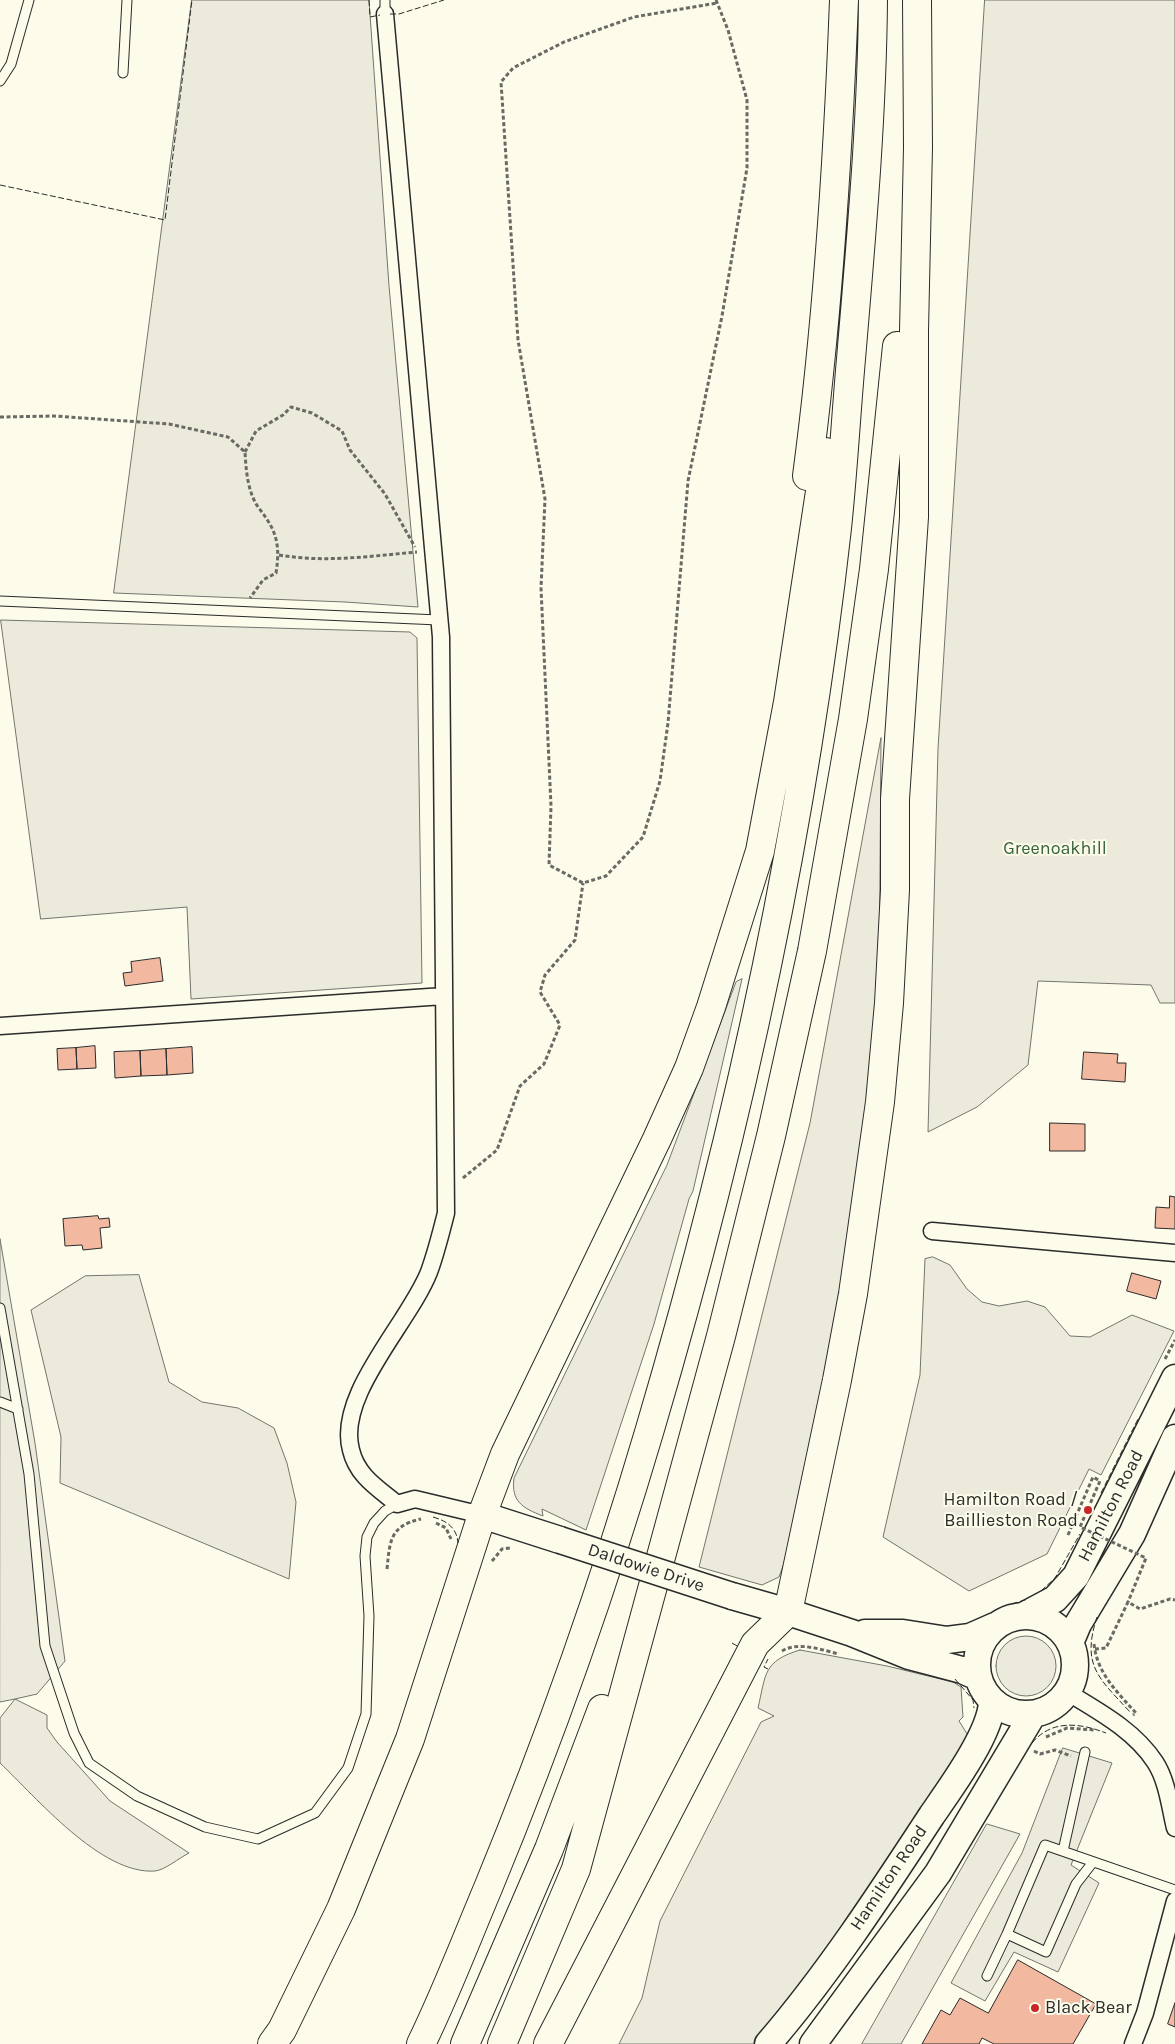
<!DOCTYPE html>
<style>
body{margin:0}
canvas{display:block;background:#fdfbea}
</style>
<canvas width="1175" height="2044"></canvas>
<script>
const context = document.querySelector('canvas').getContext('2d');
context.lineJoin = 'round';
function fill(path, color) { context.fillStyle = color; context.fill(path, 'evenodd'); }
function strokePath(path, color, width, dash) { context.strokeStyle = color; context.lineWidth = width; context.lineCap = dash ? 'butt' : 'round'; context.setLineDash(dash || []); context.stroke(path); }
function label(font, color, halo, rows, align = 'center') {
  context.font = font + ' Karla,sans-serif'; context.lineWidth = 4; context.setLineDash([]); context.textBaseline = 'middle'; context.strokeStyle = halo; context.fillStyle = color; for (const [text, x, y, turn = 0] of rows) {
    context.save(); context.translate(x, y); context.rotate((+turn || 0) * Math.PI / 180); context.textAlign = isNaN(turn) ? turn : align; if (halo) context.strokeText(text, 0, 0); context.fillText(text, 0, 0); context.restore();
  }
}
const green = new Path2D(`
 M192,0H369L389,286L418,607L345,602L114,593Z
 M985,0H1175V1003H1160L1151,985L1038,981L1028,1065L977,1107L928,1132L938,749Z
 M1,620L410,632L417,638L422,983L191,999L187,907L41,919Z
 M881,738L879,1001L855,1225L787,1555L779,1577L762,1585L699,1567L810,1123Z
 M742,979L693,1191L689,1199L654,1324L586,1530L542,1509L543,1516C522,1508 511,1501 514,1478L667,1165L736,982Z
 M0,1239L35,1443L65,1661L37,1694L15,1699L47,1715V1728L57,1742L110,1801L189,1853C179,1858 165,1870 155,1871C101,1875 36,1797 0,1763V1718L15,1699L0,1702Z
 M933,1257L950,1265L967,1289L982,1302L999,1306L1027,1301L1045,1307L1070,1336L1090,1337L1132,1315L1174,1331L1101,1475L1089,1469L1047,1554L969,1591L883,1537L920,1375L925,1259Z
 M139,1275L169,1382L202,1402L238,1408L274,1428L287,1463L296,1502L289,1579L60,1483L61,1437L31,1310L85,1276Z
 M996 1666a30 30 0 1 1 60 0a30 30 0 1 1-60 0Z
 M800,1650L887,1666L953,1682L961,1687L963,1717L959,1721L969,1737L807,1984L755,2044H619L642,1998L660,1921L761,1722L774,1716L758,1708C766,1674 763,1661 800,1650Z
 M987,1824L1020,1834L901,2044H862Z`);
fill(green, '#ecebdb');
strokePath(green, '#74746e', 1);
const parking = new Path2D(`
 M1063,1748L1112,1763L1071,1865L1099,1883L1058,1972L1014,1952L985,2001L951,1983L1022,1853Z`);
fill(parking, '#eceadb');
strokePath(parking, '#74746e', 1);
const building = new Path2D(`
 M160,958L163,981L125,986L123,973L132,972L131,962Z
 M95,1046L96,1068L77,1069L76,1048Z
 M192,1047L193,1073L167,1075L166,1049Z
 M76,1048L77,1069L58,1070L57,1049Z
 M166,1049L167,1075L141,1076L140,1051Z
 M140,1051L141,1076L115,1078L114,1052Z
 M1084,1052L1118,1054L1117,1063H1126L1125,1082L1082,1079Z
 M1050,1123L1085,1124V1151H1050Z
 M1170,1196L1175,1197V1229L1155,1228L1156,1207L1169,1208Z
 M98,1216L99,1219L109,1218L110,1227L100,1228L102,1248L83,1250L82,1245L65,1246L63,1219Z
 M1132,1273L1161,1281L1156,1299L1127,1291Z
 M1018,1960L1096,2004L1073,2044H994L982,2038L979,2044H922L941,2010L950,2015L960,1998L988,2013Z
 M1175,2003V2027L1168,2024Z`);
fill(building, '#f2b8a0');
strokePath(building, '#2b2b2b', 1);
const service = new Path2D(`
 M385,0V14
 M123,73L127,0
 M0,81L11,64L29,0
 M0,601L439,620
 M0,1308L29,1474L45,1646L74,1733L89,1763L137,1796L205,1827L258,1839L315,1813L348,1768L366,1714L369,1616L365,1556L367,1537L374,1523L385,1511L397,1504
 M0,1402L18,1409
 M1063,1851L1085,1752
 M1093,1862L1076,1884L1046,1952L1007,1934L1045,1845L1175,1890
 M987,1976L1007,1934`);
const minor = new Path2D(`
 M385,14L441,637L446,1213C441,1233 436,1253 429,1272C409,1323 336,1395 351,1450C357,1476 378,1488 397,1504L415,1499L482,1515
 M0,1026L444,996
 M932,1231L1175,1253
 M1067,1692C1098,1711 1134,1730 1155,1762C1167,1780 1170,1807 1175,1828
 M1133,2044L1145,2013L1175,1901`);
const primary = new Path2D(`
 M482,1515L560,1540
 M732,1596L788,1612L852,1633L909,1656L962,1670L978,1677
 M1025,1615L1055,1599L1076,1576L1175,1378
 M977 1665a49 49 0 1 1 98 0a49 49 0 1 1-98 0Z
 M865,1633H903L947,1640L970,1637L995,1626
 M1070,1643L1078,1624L1132,1534L1175,1438
 M768,2044C829,1973 881,1893 932,1815C950,1789 991,1733 992,1702
 M813,2044L938,1873L1033,1714`);
const motorway = new Path2D(`
 M807,476C828,318 838,159 844,0
 M272,2044L282,2030L341,1909L410,1739L482,1515L505,1454L657,1139L689,1068L711,1007L760,851L788,702L826,452
 M421,2044C446,1993 466,1940 488,1888C550,1738 604,1585 650,1429C737,1135 803,833 837,528C843,472 846,415 851,359C861,240 872,120 873,0
 M465,2044L549,1849L602,1709
 M502,2044L576,1869L721,1336L771,1136L812,951L853,719L874,569L897,346
 M548,2044L755,1644L788,1612L837,1380L853,1294L880,1102L889,1003L895,890V799L914,517V331L918,147L917,0`);
strokePath(service, '#2b2b2b', 11);
strokePath(minor, '#2b2b2b', 19);
strokePath(primary, '#2b2b2b', 29);
strokePath(motorway, '#2b2b2b', 30);
strokePath(new Path2D(`
 M716,0L728,30L747,100V168L722,316L688,481L668,723L660,781L643,837L606,876L583,883L549,865L551,806L541,588L545,499L518,340L501,82L513,68L564,42L634,17L717,3
 M0,417L54,416L169,424L228,437L245,452C246,468 247,486 255,502C258,508 264,514 268,521C279,538 279,554 276,573L263,580L250,598
 M245,452L256,431L283,415L291,407L312,413L342,431L350,450L385,494L415,547
 M279,555C325,563 371,556 417,552
 M463,1178L497,1150L520,1086L544,1064L560,1025L540,992L545,975L575,940L583,883
 M1165,1359L1175,1340
 M436,1523L446,1528L451,1539
 M492,1561L502,1549L510,1548
 M387,1569C390,1540 390,1526 421,1519
 M1094,1644C1097,1673 1117,1692 1136,1713L1133,1715
 M1095,1649L1106,1648L1128,1602L1140,1609L1170,1599L1175,1600
 M782,1651C798,1641 822,1650 839,1654
 M1046,1737L1067,1728L1095,1730
 M1034,1751L1040,1754L1055,1750L1071,1756`), '#6a6964', 3, [4, 2.5]);
strokePath(service, '#fdfbea', 9);
strokePath(minor, '#fdfbea', 16);
strokePath(primary, '#fdfbea', 26);
strokePath(motorway, '#fdfbea', 28);
const primaryBridge = new Path2D(`
 M560,1540L732,1596`);
strokePath(primaryBridge, '#2b2b2b', 29, []);
strokePath(new Path2D(`
 M1068,1535L1093,1477L1100,1481L1080,1527L1146,1558L1128,1602`), '#6a6964', 3, [4, 2.5]);
strokePath(primaryBridge, '#fdfbea', 26);
strokePath(new Path2D(`
 M369,0L370,17L380,15
 M390,14H399L444,0
 M0,185L165,220L192,0
 M1101,1493L1139,1417
 M433,1517C447,1521 457,1528 458,1543
 M1041,1591L1055,1578L1080,1534
 M1012,1604L1028,1599
 M1097,1617C1081,1666 1099,1678 1130,1712
 M732,1643L739,1647
 M768,1669L764,1667L768,1659
 M955,1679L973,1700L974,1708
 M1032,1743C1052,1719 1080,1723 1106,1733`), '#2b2b2b', 1, [6, 2.5]);
for (const [x, y, r, color] of [
 [1088,1510,5,"#c62828"],
 [1035,2008,5,"#c62828"]
]) { const dot = new Path2D(); dot.arc(x, y, r, 0, 2 * Math.PI); context.fillStyle = color; context.fill(dot); strokePath(dot, '#fdfbea', 2); }
label('18px', '#34623c', '#fdfbea', [
 ["Greenoakhill",1055,849]
]);
label('18px', '#2b2b2b', '#fdfbea', [
 ["Hamilton Road /",1078,1500],
 ["Baillieston Road",1078,1521],
 ["Black Bear",1045,2008,"left"]
], 'right');
label('18px', '#2b2b2b', '#fdfbea', [
 ["Hamilton Road",1111,1506,-63],
 ["Daldowie Drive",646,1568,18],
 ["Hamilton Road",889,1878,-56]
]);
</script>
